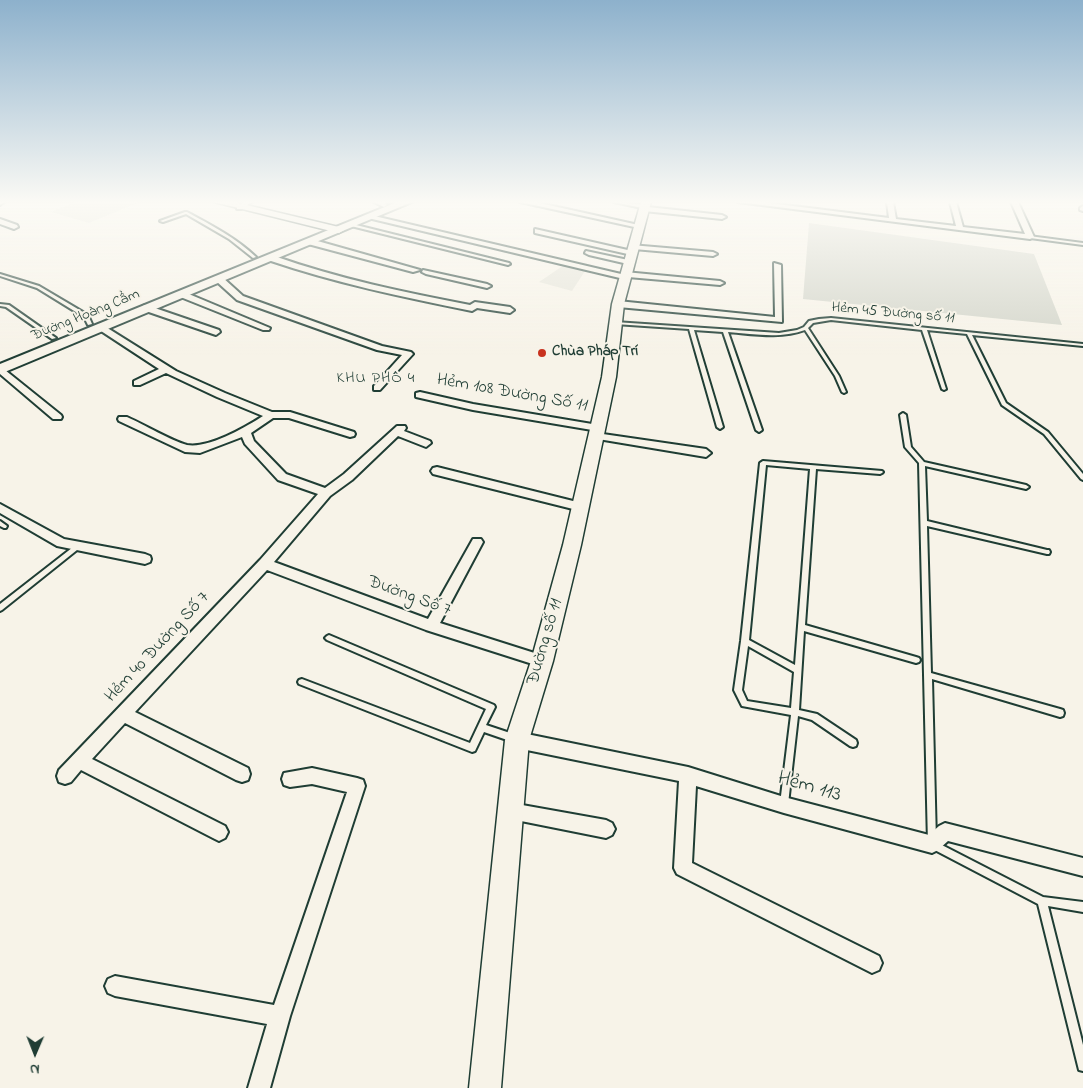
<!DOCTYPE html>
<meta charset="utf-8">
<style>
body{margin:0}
#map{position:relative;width:1083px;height:1088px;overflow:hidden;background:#f7f3e8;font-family:"Indie Flower",sans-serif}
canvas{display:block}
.north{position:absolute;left:10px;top:1028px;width:50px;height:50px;-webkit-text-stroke:4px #f7f3e8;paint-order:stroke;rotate:181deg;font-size:14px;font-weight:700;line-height:20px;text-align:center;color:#1f3d34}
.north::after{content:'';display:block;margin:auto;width:18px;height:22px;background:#1f3d34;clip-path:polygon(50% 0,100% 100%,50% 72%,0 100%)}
</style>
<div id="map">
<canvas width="1083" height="1088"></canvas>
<div class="north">N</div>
</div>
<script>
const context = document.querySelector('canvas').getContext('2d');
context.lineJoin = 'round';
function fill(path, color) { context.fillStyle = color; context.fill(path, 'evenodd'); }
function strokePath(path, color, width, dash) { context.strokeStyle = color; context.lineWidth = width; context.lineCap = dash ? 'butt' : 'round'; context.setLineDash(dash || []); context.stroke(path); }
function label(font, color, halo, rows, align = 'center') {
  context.font = font + ' "Indie Flower",sans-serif'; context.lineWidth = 4; context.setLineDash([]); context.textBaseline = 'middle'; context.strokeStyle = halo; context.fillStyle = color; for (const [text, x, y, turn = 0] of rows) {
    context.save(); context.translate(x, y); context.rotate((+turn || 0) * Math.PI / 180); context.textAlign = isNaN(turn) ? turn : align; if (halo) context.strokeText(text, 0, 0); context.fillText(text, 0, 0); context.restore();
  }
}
fill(new Path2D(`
 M75,202H140L89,223L51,212Z
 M564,265L585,271L572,291L539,282Z`), '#e5e4d9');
fill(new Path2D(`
 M809,223L1034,254L1062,325L803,299Z`), '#d3d5ca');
const lane = new Path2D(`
 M185,212H187C211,225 236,238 256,257L253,258L229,239L186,214L163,222L160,221Z
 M352,224L509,263L510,264L508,265L351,226V224Z
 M1029,236L1083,243V245L1030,238H1029Z
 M0,274L39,286L88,315L92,324L88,325L84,317L37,288L0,276Z
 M0,304L9,305L56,338L52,339L6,307L0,306Z
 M831,318L1083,344V346L972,335L1006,403L1048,432L1083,474V480L1081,479L1044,434L1002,405L967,334L927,330L946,389L944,390L942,389L922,330L831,320L813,323L808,328L839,376L846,392L844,393L842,392L835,376L805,330C781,339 753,334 728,332L762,430L759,432L756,430L723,332L694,330L723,427L720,429L717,427L689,329L615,324L613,323L615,322L779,333L797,330L804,327L809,321L819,319Z
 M903,413L906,415L911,447L924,462L1026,485L1029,487L1026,489L925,466L927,521L1047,550H1049L1050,552L1049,554H1047L927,526L931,673L1060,709L1063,710L1064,713L1063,716L1060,717L932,679L936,842L1043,897L1083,902V912L1048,906L1083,1045V1071L1079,1070L1078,1066L1038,904L929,847L928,844L919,463L905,447L900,415Z
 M763,461L882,471L883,472L882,473L880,474L816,469L805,625L916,657L919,658L920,660L919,662L916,663L804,631L799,710L817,714L856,740L857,743L856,746L853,747L850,746L812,720L798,716L788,804L787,807L784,808L781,807L780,804L791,715L742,706L734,690L741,641L760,463ZM766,465L810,469L795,665L749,640ZM748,646L794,672L791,708L747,701L742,690Z
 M0,521L7,526L6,528H4L0,526Z
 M77,544H81L82,546L2,610L0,611V604Z
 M329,635L494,705L495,707L486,725L516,735L517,738L516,741L513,742L484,732L475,751L472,752L299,684L298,682L299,680L302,679L470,743L486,709L327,640L325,638L327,636Z`);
const street = new Path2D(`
 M0,202H4L0,205Z
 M244,202H252L241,209H237V207Z
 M374,202H384L387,205L384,207Z
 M520,202H535L643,226L639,228Z
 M614,202L647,205L648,207L722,215L726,217L722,219L644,211L642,210V208Z
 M738,202H761L889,218L887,202H893L896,219L956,226L950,202H956L963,227L1025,234L1011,202H1018L1034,237L1030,239Z
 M1083,206V211L1080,210V208Z
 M370,215L621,274L625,272L720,281L724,283L720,285L628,277L624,279L368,218L366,217Z
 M0,219L17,225L18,227L14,229L0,224Z
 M535,229L632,251L636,253L632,255L535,233Z
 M308,240H314L420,270L413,272L308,244Z
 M631,245L713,252L717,254L713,256L634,249L630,247Z
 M586,251L628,260L632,262L628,264L589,255L585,253Z
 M268,256H274C340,279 402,292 470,305L475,302L510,307L514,310L510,313L477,308L472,311C402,297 336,283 268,260Z
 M774,263L781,265L782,322L618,307L614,304L618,301L775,317Z
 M423,270L487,284L491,286L487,288L426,274L422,272Z
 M216,277H222L243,296L382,346L411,352L413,354L380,390H374V386L402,355L377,350L237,300L216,281Z
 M178,292H184L270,328L269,330H263L178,296Z
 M146,305L219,330L220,332L216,335L213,334L143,310V306Z
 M101,324L176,371L225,393L272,412H290L354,432L355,434L354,436L350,437L289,418H273L251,433L254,441L286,474L325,488L344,474L397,426H405L406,428L404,431L430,441L431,443L426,447L398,436L352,480L330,496L274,562L428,619L473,539H481L483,542L440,623L547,657L549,661L547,665L542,667L426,630L267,570L135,712L248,768L250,774L248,780L242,782L236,780L125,723L92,759L225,826L228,832L225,838L219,841L213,838L81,770L71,782L65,784L59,782L57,776L59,770L260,560L318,494L278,480L245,444L242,437L200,453L185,452L119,421L118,419L119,417H127C143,424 172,441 187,445C208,449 246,427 263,416L217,397L166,373L140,385H134V381L159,369L98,329V325Z
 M0,366L61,415L62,417L61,419H53L0,374Z
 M420,392L473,404L598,425L603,428L598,431L473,410L416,397V393Z
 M596,433L706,449L711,453L706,457L592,438L591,436Z
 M437,467L581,503L587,507L581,511L433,474L431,471L433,468Z
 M0,504L64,539L145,554L150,556L151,559L150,562L145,564L57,546L0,513Z
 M517,732L688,767L784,797L929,835L939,826L945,823L1083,858V876L948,841L938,850L932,853L784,813L696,786L692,863L879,956L882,963L879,970L872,973L677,874L674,868L679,781L517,748L511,745L509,740L511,735Z
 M312,768L357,778L363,780L365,786L290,1016L270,1088H248L267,1024L115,996L108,993L105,986L108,979L115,976L274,1005L347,792L312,784L290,787L284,785L282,779L284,773Z
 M511,803L606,820L612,823L615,829L612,835L606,838L511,819L505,817L503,811L505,805Z`);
const secondary = new Path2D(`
 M214,202H234L343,228L344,230L339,233Z
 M641,202H651L624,304L616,377L581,545L553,661L529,740L501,1088H469L505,740L531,661L563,545L602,377L612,304Z`);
const primary = new Path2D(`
 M397,202H412L0,374V364Z`);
strokePath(lane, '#1f3d34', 4);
strokePath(street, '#1f3d34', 4);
strokePath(secondary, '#1f3d34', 3);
strokePath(primary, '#1f3d34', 4);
fill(lane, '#f7f3e8');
fill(street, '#f7f3e8');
fill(secondary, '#f7f3e8');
fill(primary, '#f7f3e8');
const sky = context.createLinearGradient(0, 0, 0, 355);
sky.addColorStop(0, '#8db1cc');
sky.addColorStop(0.57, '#fbfaf5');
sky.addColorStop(1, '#fbfaf500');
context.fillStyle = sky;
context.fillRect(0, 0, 1083, 355);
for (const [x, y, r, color] of [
 [542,353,5,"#c8321e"]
]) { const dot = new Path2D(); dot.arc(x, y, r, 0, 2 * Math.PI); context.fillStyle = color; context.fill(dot); strokePath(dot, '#f7f3e8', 2); }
label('15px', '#1f3d34', '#f7f3e8', [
 ["Hẻm 45 Đường số 11",893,314,5],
 ["Đường Hoàng Cầm",86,316,-22]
]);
label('bold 15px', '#1f3d34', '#f7f3e8', [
 ["Chùa Pháp Trí",552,353]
], 'left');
context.letterSpacing = '1px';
label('16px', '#1f3d34', '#f7f3e8', [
 ["KHU PHỐ 4",376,379]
]);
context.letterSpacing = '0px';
label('18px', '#1f3d34', '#f7f3e8', [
 ["Hẻm 108 Đường Số 11",512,394,10],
 ["Đường Số 7",409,597,20],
 ["Đường số 11",546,642,-74],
 ["Hẻm 40 Đường Số 7",158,648,-47]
]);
label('21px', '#1f3d34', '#f7f3e8', [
 ["Hẻm 113",809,788,16]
]);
</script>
